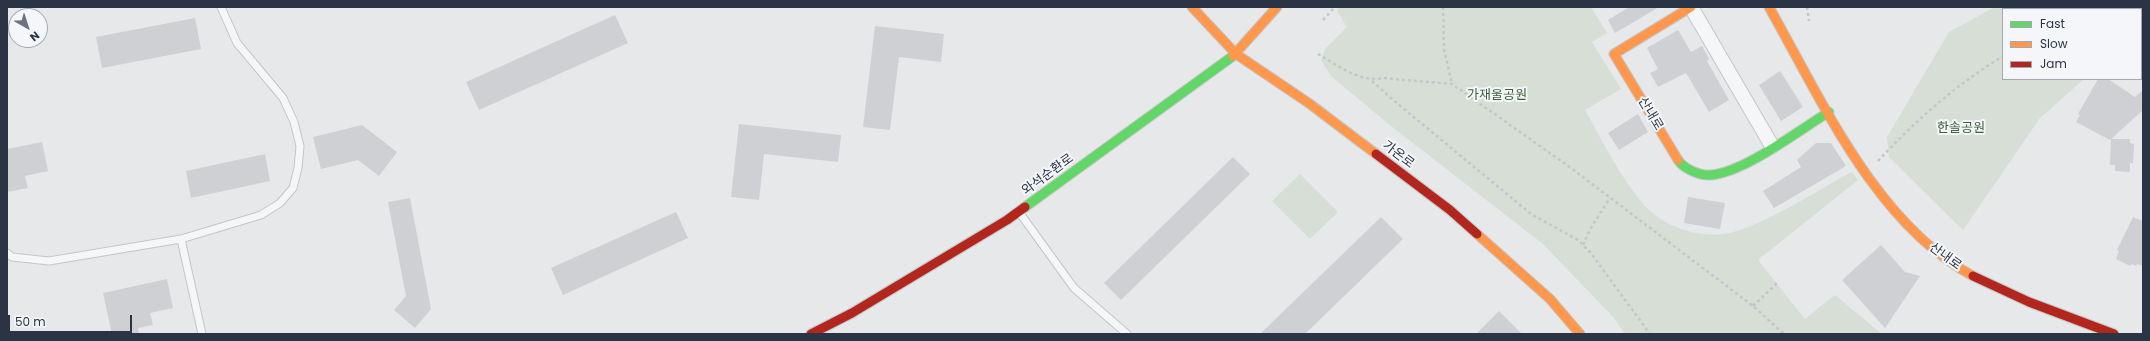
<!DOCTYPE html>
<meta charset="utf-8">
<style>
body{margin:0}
#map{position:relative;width:2150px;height:341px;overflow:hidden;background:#e6e8ea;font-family:Poppins,sans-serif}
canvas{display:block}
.frame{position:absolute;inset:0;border:8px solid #2b3445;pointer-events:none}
.legend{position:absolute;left:2002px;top:8px;width:140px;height:72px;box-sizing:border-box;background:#f4f6f9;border:1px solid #a4a8b1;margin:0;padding:5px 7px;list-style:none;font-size:12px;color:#2b3445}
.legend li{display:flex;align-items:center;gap:8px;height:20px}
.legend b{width:20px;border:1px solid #a4a8b1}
.north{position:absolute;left:8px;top:8px;width:40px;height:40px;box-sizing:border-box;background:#f4f6f9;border:1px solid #a4a8b1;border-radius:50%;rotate:141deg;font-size:11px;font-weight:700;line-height:16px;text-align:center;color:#2b3445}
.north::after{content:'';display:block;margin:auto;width:14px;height:18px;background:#6c737f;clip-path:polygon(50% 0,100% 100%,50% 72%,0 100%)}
.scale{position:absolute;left:8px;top:315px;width:124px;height:18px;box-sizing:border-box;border:2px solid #2b3445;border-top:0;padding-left:5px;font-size:12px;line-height:14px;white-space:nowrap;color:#2b3445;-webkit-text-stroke:3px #f4f6f9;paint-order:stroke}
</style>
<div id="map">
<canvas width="2150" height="341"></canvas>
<div class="frame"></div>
<ul class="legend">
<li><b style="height:5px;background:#63d668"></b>Fast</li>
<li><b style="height:5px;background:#ff974d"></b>Slow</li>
<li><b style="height:5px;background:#b3261e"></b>Jam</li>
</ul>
<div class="north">N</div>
<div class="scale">50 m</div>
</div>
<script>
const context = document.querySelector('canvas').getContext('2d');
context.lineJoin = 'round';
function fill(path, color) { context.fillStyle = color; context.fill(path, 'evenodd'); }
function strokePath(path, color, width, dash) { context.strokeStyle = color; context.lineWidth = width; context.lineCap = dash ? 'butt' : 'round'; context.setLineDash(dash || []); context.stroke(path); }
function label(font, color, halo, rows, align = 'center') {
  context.font = font + ' Poppins,"Noto Sans KR",sans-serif'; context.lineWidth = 4; context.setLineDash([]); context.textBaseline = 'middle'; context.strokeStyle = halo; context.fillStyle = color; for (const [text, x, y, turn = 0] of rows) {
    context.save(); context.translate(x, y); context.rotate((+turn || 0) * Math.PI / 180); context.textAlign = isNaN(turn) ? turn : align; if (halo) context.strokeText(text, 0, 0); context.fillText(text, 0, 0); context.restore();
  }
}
fill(new Path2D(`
 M1340,7H1591L1607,33L1592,42L1621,89L1585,110C1603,142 1620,177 1644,205C1664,227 1695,237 1724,234C1759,229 1819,189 1852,172L1858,180L1758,260L1805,319L1835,295L1882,334H1625L1614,318L1543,244L1391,126L1331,76L1321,60L1325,49L1347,27L1337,11Z
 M1995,7H2131V9H2003V79H2084L2040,118L1963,230L1889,157L1887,137L1949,32Z
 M1300,174L1338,212L1310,239L1272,201Z`), '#d6ded6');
fill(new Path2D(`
 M1629,7H1659L1615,33L1608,20Z
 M615,15L628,43L479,110L466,82Z
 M195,18L201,49L102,68L96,37Z
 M875,26L944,34L941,62L899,57L890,130L863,127Z
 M1678,30L1691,52L1702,46L1709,59L1707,61L1729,100L1709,112L1686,73L1658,87L1650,73L1658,69L1647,48Z
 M1780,71L1803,107L1781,121L1759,85Z
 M2098,79H2108L2135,97L2143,90V110L2110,140L2076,122L2080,115L2078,114Z
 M1638,114L1648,132L1619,150L1608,133Z
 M739,124L841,135L838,162L764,154L759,200L731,197Z
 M362,125L397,152L379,176L358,160L321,169L313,137Z
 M2111,139H2130V143L2134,144L2133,163H2130V172L2115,171V165H2110Z
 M42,142L48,171L25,176L28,188L7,192V149Z
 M1816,143H1831L1846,166L1774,208L1763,191L1801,167L1797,160Z
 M265,154L270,181L191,198L186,171Z
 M1233,157L1250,174L1121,300L1104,283Z
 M1688,197L1725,203L1720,229L1684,223Z
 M410,198L431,309L415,328L394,310L406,296L388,202Z
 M676,212L688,238L563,295L551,268Z
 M1381,217L1403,239L1305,334H1260Z
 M2133,217L2143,221V266L2137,264L2136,266L2132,264L2130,266L2116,259L2119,251L2117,250Z
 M1881,245L1905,272L1920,276L1885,328L1842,280Z
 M167,279L173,308L150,313L153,325L138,328L139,334H112L103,293Z
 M1499,311L1522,334H1476Z`), '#ced0d3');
const lane = new Path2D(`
 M1019,212L1074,288L1127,334
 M181,239L202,334
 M7,253L12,257L49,261L181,239L261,215L280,203L293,188L298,168L300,146L294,122L283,98L237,43L221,7`);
const street = new Path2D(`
 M1691,7L1772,146`);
const fast = new Path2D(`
 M1678,160C1684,169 1700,176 1711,175C1745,172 1799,130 1829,112
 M1025,207L1233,56`);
const slow = new Path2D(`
 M1192,7L1236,54L1310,104L1376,154
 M1769,7C1821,99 1876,224 1973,276
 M1233,56L1277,7
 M1678,160L1614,54L1691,7
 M1477,234L1550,299L1580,334`);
const jam = new Path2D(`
 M1376,154L1450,210L1477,234
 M1973,276L2029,302L2114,334
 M811,334L852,313L1007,220L1025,207`);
strokePath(lane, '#c4c6c8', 9);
strokePath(street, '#c4c6c8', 16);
strokePath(fast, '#c4c6c8', 11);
strokePath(slow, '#c4c6c8', 11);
strokePath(jam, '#c4c6c8', 11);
strokePath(new Path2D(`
 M1443,7L1444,49L1452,84
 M1807,7L1809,21
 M2107,9L2108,7
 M1323,20L1335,7
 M1318,54C1337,65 1360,83 1383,78L1452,84L1571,168L1753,306L1784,334
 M1372,81L1392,99L1531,214L1578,240L1590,252L1650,334
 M1878,161C1915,121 1957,84 2003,56
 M1583,245L1592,226L1610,198
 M1753,306L1777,283`), '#c5c6ca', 2.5, [3, 3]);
strokePath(lane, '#f5f6f7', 7);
strokePath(street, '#f5f6f7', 14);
strokePath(fast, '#63d668', 9);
strokePath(slow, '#ff974d', 9);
strokePath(jam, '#b3261e', 9);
label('13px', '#3f6138', '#f4f6f9', [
 ["가재울공원",1497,96],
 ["한솔공원",1961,129]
]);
label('13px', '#2b3445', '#f4f6f9', [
 ["산내로",1650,114,59],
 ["가온로",1398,155,37],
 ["와석순환로",1048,175,-36],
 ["산내로",1945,257,36]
]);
</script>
